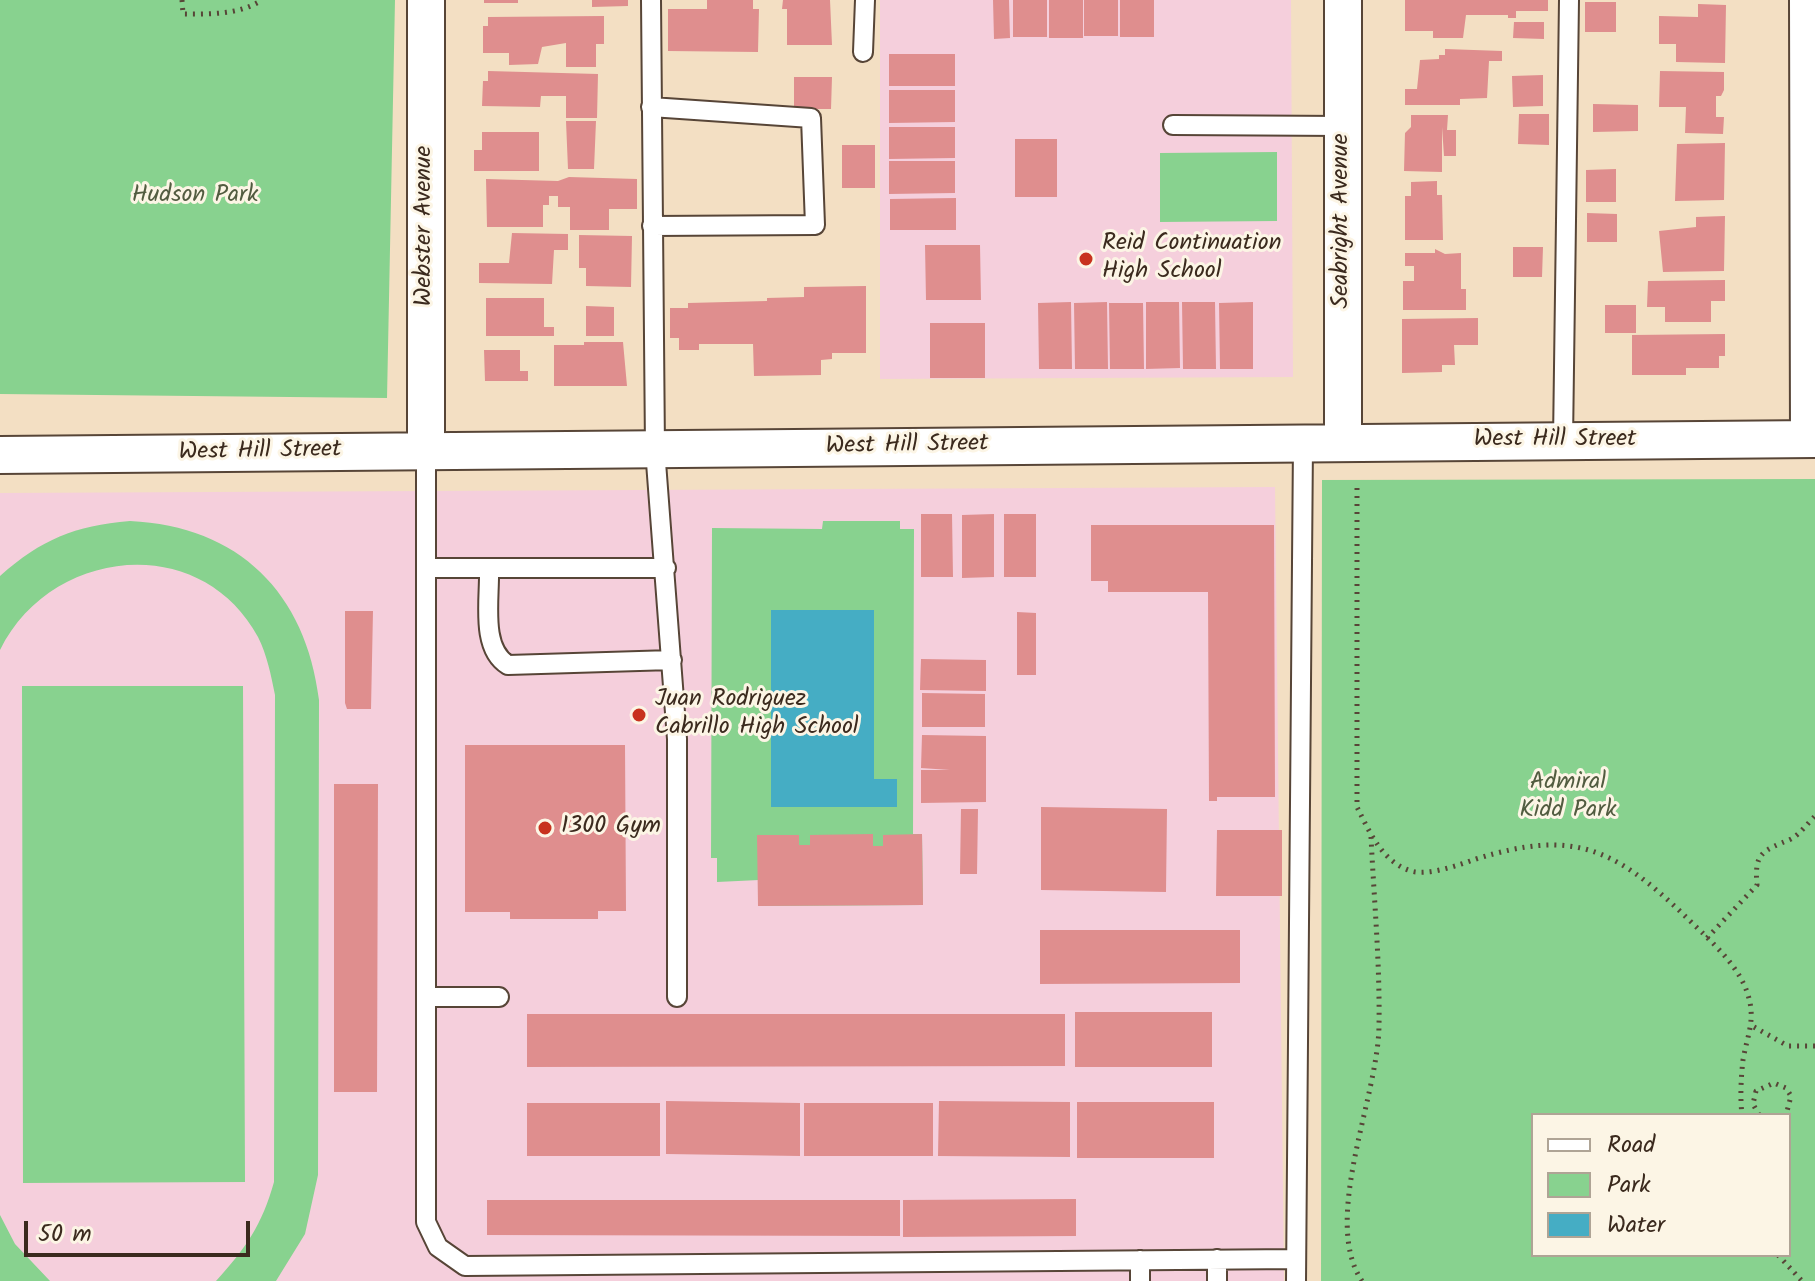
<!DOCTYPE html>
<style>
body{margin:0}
#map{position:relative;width:1815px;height:1281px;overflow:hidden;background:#f3dfc3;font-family:Kalam,sans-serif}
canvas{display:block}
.legend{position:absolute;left:1531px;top:1113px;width:260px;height:144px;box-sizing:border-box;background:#fcf5e5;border:2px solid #afa495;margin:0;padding:10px 14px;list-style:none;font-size:24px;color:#3b2a1e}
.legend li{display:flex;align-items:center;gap:16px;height:40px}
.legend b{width:40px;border:2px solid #afa495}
.scale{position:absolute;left:24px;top:1221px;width:226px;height:36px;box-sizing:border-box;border:4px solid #3b2a1e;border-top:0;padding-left:10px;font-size:24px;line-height:28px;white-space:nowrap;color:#3b2a1e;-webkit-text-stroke:6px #fcf5e5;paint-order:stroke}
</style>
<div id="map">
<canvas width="1815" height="1281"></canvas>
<ul class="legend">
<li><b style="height:10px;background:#fff"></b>Road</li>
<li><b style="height:22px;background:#88d28f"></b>Park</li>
<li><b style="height:22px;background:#45adc4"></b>Water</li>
</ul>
<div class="scale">50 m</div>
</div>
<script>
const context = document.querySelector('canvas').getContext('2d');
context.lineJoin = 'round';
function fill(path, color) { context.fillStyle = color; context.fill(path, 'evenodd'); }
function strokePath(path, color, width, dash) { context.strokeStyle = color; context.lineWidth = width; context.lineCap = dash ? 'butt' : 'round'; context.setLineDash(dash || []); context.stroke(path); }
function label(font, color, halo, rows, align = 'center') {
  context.font = font + ' Kalam,sans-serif'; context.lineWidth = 6; context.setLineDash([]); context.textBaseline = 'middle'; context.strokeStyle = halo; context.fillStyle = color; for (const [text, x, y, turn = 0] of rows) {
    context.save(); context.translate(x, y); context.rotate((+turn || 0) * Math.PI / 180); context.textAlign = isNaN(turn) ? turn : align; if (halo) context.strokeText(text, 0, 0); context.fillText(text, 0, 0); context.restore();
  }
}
fill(new Path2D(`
 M880,0H1291L1293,377L880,379Z
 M1275,487L1284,1281H0V493Z`), '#f5cfdc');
fill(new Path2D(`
 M0,0H395L387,398L0,394Z
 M1277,152V221L1160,222V153Z
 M1815,479V1281H1321L1322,480ZM1533,1115H1789V1255H1533Z
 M130,521C239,526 306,593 319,700L318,1175L305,1234L276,1281H216C246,1248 262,1225 274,1182L275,695C271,675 267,655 258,637C200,530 50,548 0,650V576C42,539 74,526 130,521Z
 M823,521H900V529H914L913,834H922L923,905L758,906L759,880L717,882V858H711L712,528L822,529Z
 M22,686H243L245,1182L23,1183Z
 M0,1215L15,1244L50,1281H0Z`), '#88d28f');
fill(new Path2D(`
 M771,610H874V779H897V807H771Z`), '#45adc4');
fill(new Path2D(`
 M484,0H518V3H484Z
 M592,0H628V6L592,7Z
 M707,0H753V9H759L758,52L668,51V9H707Z
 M783,0H830L832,45H787V9H782Z
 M993,0H1009L1010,38L994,39Z
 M1013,0H1047V37H1013Z
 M1049,0H1083V38H1049Z
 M1084,0H1118V36H1084Z
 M1120,0H1154V37H1120Z
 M1405,0H1548V11H1516V18H1508V15H1466L1463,38H1433V31H1405Z
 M1585,2H1616V32H1585Z
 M1698,4L1726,5L1725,63L1676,62V44H1659V16L1698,17Z
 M604,16V44H596V67H566V43L542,47L538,64L509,65V53H483V26H488V17Z
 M1514,22H1544V39L1513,38Z
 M1445,49L1502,51V61H1489L1487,98L1460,99V105H1405V89H1417L1420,60L1439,59V55H1445Z
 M889,54H955V86H889Z
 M488,71L598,74L597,118H566V96H541L540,107L482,106L483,81H488Z
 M1660,71L1724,72V90L1721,96H1716V117H1724L1723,134L1685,133L1686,107H1659Z
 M1543,75V106L1513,107L1512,76Z
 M794,77H832L831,109H794Z
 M889,90H955V122L889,123Z
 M1593,104L1638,105V131L1593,132Z
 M1519,114H1549V145L1518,144Z
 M1411,115H1448L1447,130H1456V156H1444L1442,127V172L1404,171L1405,133L1411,127Z
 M566,121H596L594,169H568Z
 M889,127H955V158L889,159Z
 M482,132H539V171H474V150H482Z
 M1015,139H1057V197H1015Z
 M1725,143L1724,200L1675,201L1677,144Z
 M842,145H875V188H842Z
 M889,161H955V193L889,194Z
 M1616,169V202H1586V170Z
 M569,177L637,179V209H609V230H570V207H558V196H549V205H543V227H487L486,179L558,181Z
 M1437,181V195H1442L1443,240H1405V196H1411V182Z
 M956,198V230H890V199Z
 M1587,213L1617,214V242H1587Z
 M1725,216L1724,271L1663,272L1659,231L1696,227V217Z
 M512,233L568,234V250H554L552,284L479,283V263H509Z
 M579,235L632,236L631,287L586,286V268H579Z
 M925,245H980L981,300H926Z
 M1513,247H1543L1542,277H1513Z
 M1435,249L1445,254L1461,253V289H1466V310H1403V281H1414V266H1405V253H1435Z
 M1725,280V301H1711V322H1665V307H1647L1648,281Z
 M866,286V353H832V359L821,360V375L754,376L753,344H699V350H679V338H670V308H688V303L767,301V298L804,297V287Z
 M486,298H544V327H554V336H486Z
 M1071,302L1072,369H1039L1038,303Z
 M1107,302L1108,369H1075L1074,303Z
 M1146,302H1179L1180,368L1146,369Z
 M1182,302H1215L1216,369H1183Z
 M1253,302V369H1220L1219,303Z
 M1109,303H1143L1144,369H1110Z
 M1605,305H1636V333H1605Z
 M586,306L614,307V336H586Z
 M1478,318V345H1454L1455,365H1442V372L1402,373V319Z
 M930,323H985V378H930Z
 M1725,334V356H1719V368H1686V375H1632V335Z
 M584,342H623L627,386H554V345H584Z
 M484,350H520V371H528V381H485Z
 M921,514H952L953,577H921Z
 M994,514V577L962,578V515Z
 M1004,514H1036V577H1004Z
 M1091,525H1274L1275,797H1217V801H1209L1208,592H1108V581H1091Z
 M345,611H373L371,709H347L345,703Z
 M1017,612L1036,613V675H1017Z
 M921,659L986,660V691L920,690Z
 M922,693L985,694V727H922Z
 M922,735L986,736V802L921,803V770H950L921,768Z
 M465,745H625L626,911H598V919H510V912H465Z
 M334,784H378L377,1092H334Z
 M1041,807L1167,809L1166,892L1041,890Z
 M961,809H978L977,874H960Z
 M1217,830H1282V896H1216Z
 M873,834V846H883V835L922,834L923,905L758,906L757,835H799V845H810V835Z
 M1040,930H1240V983L1040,984Z
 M1075,1012H1212V1067H1075Z
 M527,1014H1065V1066L527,1067Z
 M666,1101L800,1103V1156L666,1154Z
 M939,1101L1070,1102V1157L938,1156Z
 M1077,1102H1214V1158H1077Z
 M527,1103H660V1156H527Z
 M804,1103H933V1156H804Z
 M1076,1199V1236L903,1237V1200Z
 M487,1200H900V1236L487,1235Z`), '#df8e8e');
const service = new Path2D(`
 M651,0L655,449L677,739V997
 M863,52L865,0
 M651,107L811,118L815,225L652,226
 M1173,125L1343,126
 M1563,441L1569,0
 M426,451V1222L438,1247L465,1266L1296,1259
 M426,568H666
 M489,569C490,599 480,648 508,665L672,660
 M426,997H499
 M1217,1259V1281
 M1140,1260V1281
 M1296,1281L1303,443`);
const minor = new Path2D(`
 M426,0V451
 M1343,0V443
 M1808,0L1809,439
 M0,455L1815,439`);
strokePath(service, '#574537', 22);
strokePath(minor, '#574537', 40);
strokePath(new Path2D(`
 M182,0L183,14C210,14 239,15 262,0
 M1357,488V807C1369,831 1382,862 1411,871C1428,876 1459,865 1476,859C1572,829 1613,847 1684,915C1706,937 1739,964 1748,995C1756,1020 1747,1036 1743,1060C1741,1077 1740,1098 1742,1115
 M1707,938L1757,885C1754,852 1763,851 1791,839C1799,835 1808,823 1815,816
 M1754,1027L1788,1046H1815
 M1759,1115L1753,1104L1756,1091L1774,1083L1786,1088L1791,1096L1786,1115
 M1778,1255L1802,1281
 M1362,1281C1321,1220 1378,1098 1379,1026C1380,963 1374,899 1371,837`), '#574537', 5, [2, 6]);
strokePath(service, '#fff', 18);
strokePath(minor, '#fff', 36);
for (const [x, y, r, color] of [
 [1086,259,8,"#c8321e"],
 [639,715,8,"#c8321e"],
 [545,828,8,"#c8321e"]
]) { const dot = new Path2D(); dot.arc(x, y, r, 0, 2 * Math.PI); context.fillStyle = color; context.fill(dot); strokePath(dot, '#fcf5e5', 3); }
label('24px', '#525c40', '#fcf5e5', [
 ["Hudson Park",195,197],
 ["Admiral",1568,784],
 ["Kidd Park",1568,812]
]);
label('24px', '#3b2a1e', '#fcf5e5', [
 ["Seabright Avenue",1343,221,-90],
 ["Webster Avenue",426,226,-90],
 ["West Hill Street",1555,441],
 ["West Hill Street",907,447,-1],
 ["West Hill Street",260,453,-1]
]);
label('24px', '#3b2a1e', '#fcf5e5', [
 ["Reid Continuation",1102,245],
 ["High School",1102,273],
 ["Juan Rodriguez",655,701],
 ["Cabrillo High School",655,729],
 ["1300 Gym",561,828]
], 'left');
</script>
